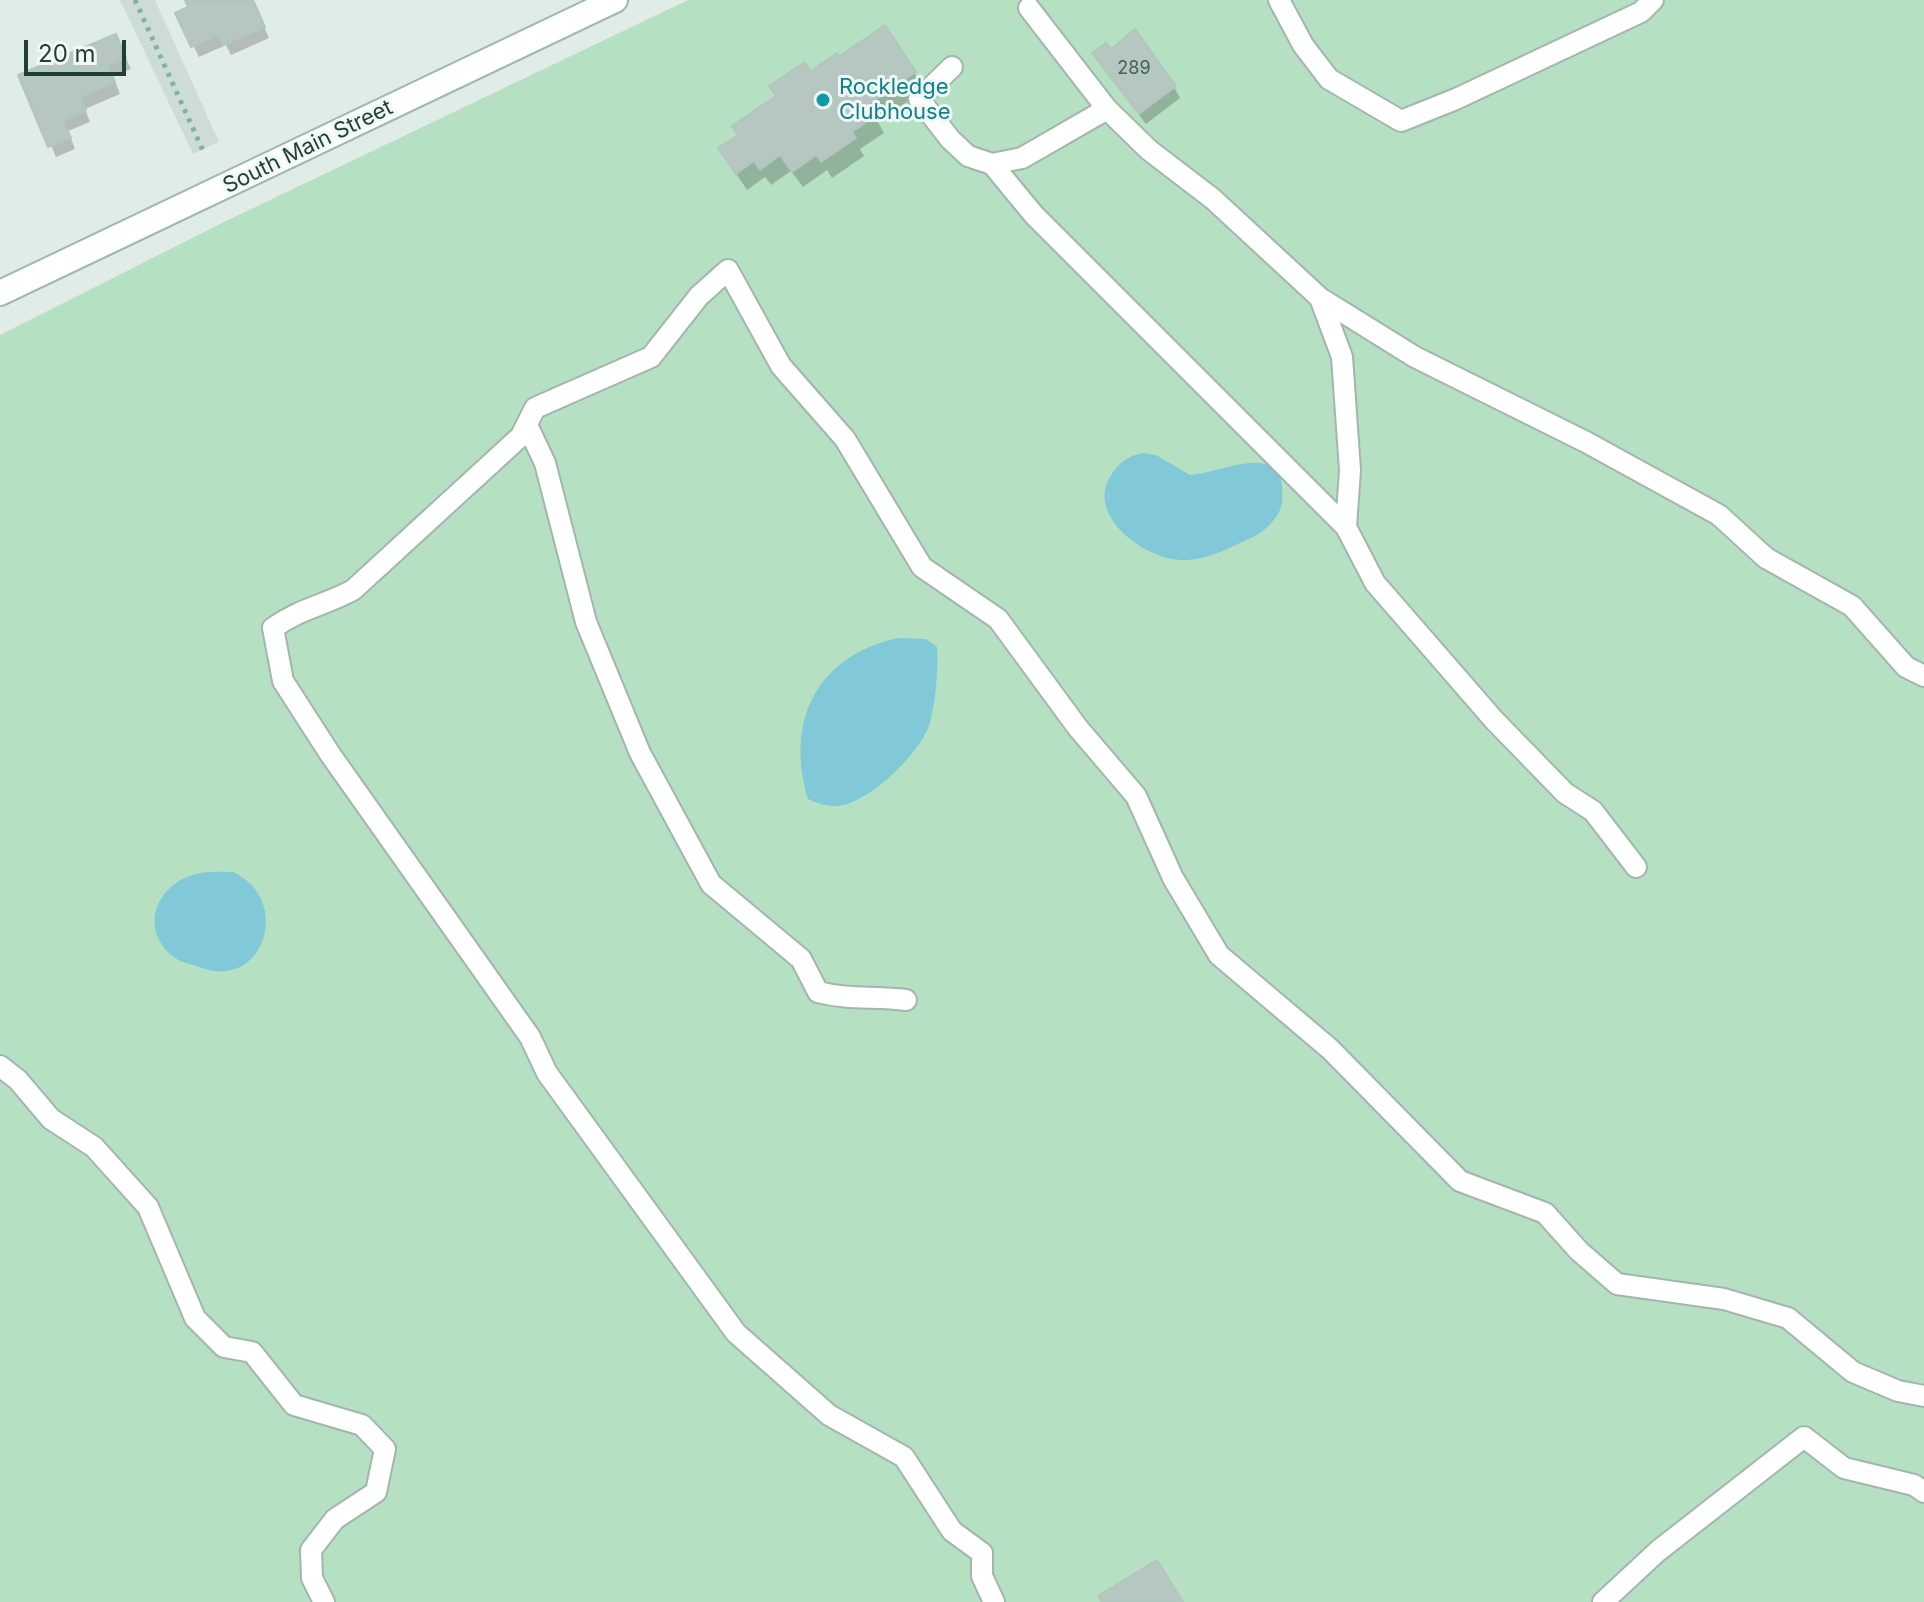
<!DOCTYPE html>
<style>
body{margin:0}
#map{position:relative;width:1924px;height:1602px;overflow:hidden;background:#e0ece7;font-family:Inter,sans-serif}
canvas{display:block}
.scale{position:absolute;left:24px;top:40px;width:102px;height:36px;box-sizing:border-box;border:4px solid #1f3f37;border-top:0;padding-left:10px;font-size:24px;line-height:28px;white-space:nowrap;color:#1f3f37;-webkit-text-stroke:6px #f0f9f5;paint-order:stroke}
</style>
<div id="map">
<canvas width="1924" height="1602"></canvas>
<div class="scale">20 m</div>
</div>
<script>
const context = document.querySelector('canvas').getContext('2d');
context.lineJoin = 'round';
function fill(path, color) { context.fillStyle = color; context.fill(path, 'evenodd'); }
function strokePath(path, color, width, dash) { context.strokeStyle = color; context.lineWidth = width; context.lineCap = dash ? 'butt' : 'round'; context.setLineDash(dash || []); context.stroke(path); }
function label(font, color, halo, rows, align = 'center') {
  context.font = font + ' Inter,sans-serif'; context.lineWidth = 6; context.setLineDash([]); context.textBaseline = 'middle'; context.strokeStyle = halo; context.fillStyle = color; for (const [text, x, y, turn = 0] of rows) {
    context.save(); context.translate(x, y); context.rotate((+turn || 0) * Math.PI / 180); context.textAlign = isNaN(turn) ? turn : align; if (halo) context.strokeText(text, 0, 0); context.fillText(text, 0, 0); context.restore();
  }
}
fill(new Path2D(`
 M120,0H155L219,142L193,154Z`), '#cedcd6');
fill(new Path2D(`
 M688,0H1924V1602H0V335L224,222Z`), '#b6e0c2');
fill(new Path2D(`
 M1143,453L1156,455L1190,475C1222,474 1289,435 1282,502C1280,518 1264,532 1251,538C1228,548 1207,561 1181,560C1145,559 1086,516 1110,477C1119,463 1125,457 1143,453Z
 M897,638L926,639L937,647C939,667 935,707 929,726C918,755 869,803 838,806C827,807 817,803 808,799C785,721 816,657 897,638Z
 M233,872C293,900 264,990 202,968C190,963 180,964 169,953C140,924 158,884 196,874C208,871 221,872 233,872Z`), '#81c9d8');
fill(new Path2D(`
 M187,0H252L269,38L231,55L226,45L199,57L178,14L191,8Z
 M121,47L131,69L113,76L120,94L85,109L90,122L68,131L75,149L56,157L21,76Z
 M1110,52L1174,87L1180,98L1146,124L1101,64Z
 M915,73L924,90L878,122L884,133L860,149L864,156L832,178L827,170L803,187L791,171L771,185L765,177L747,190L731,166L740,136L810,74Z`), '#0003');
const building = new Path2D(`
 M185,0H253L265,27L223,45L218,35L191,47L175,13L188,7Z
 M885,25L916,72L869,104L876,115L852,132L856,138L821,162L816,155L792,172L780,155L760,170L754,161L736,174L718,148L738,135L732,126L776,96L769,86L805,62L811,71L837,53L840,56Z
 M1135,29L1176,86L1139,114L1092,53L1106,43L1111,49Z
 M116,34L126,58L108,65L115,82L80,97L86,110L63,120L71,138L48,147L18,75Z
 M1157,1560L1183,1602H1102L1098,1596Z`);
fill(building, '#b5c7c0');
strokePath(building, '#b1c7be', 2);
const service = new Path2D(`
 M1279,0L1303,45L1329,79L1401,121L1456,99L1641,12L1653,0
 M1029,8L1107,109L1149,150L1213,199L1320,298L1415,357L1586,442L1719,515L1766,558L1852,606L1906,667L1924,676
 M952,67L919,99L950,139L968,156L992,164L1034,215L1346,527L1375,583L1494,720L1565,793L1593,811L1636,867
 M992,164L1022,158L1107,109
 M1320,298L1342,357L1350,470L1346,527
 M527,425L545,463L586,622L640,753L711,884L801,959L818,992C848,1000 875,996 906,1000
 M0,1066L18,1080L51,1119L94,1147L148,1207L195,1318L224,1347L252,1352L294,1405L362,1425L385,1449L376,1492L335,1519L311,1550L312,1578L324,1602
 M994,1602L982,1576V1553L952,1531L904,1457L829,1415L736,1333L547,1073L530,1037L330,754L283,681L273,628C301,608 323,606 353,590L521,436L535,408L651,357L699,296L728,270L781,366L845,439L922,567L998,619L1078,728L1136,796L1173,878L1219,955L1330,1049L1460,1181L1545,1213L1579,1251L1617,1284L1724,1299L1788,1318L1853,1372L1898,1391L1924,1396
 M1603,1602L1658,1551L1804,1437L1844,1468L1914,1485L1924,1492`);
const secondary = new Path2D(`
 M0,293L615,0`);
strokePath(service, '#a2b5af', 24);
strokePath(secondary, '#9db9b0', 28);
strokePath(new Path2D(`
 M135,0L204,153`), '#7db4a3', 5, [4, 6]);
strokePath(service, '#fff', 20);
strokePath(secondary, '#fff', 24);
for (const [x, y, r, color] of [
 [823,100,8,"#0f9aa8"]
]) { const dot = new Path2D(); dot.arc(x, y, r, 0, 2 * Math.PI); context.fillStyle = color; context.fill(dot); strokePath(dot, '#f0f9f5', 3); }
label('18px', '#446159', null, [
 ["289",1134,69]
]);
label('22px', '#0d838f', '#f0f9f5', [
 ["Rockledge",839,87],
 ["Clubhouse",839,112]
], 'left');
label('22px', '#1f3f37', '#f0f9f5', [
 ["South Main Street",308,147,-26]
]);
</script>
